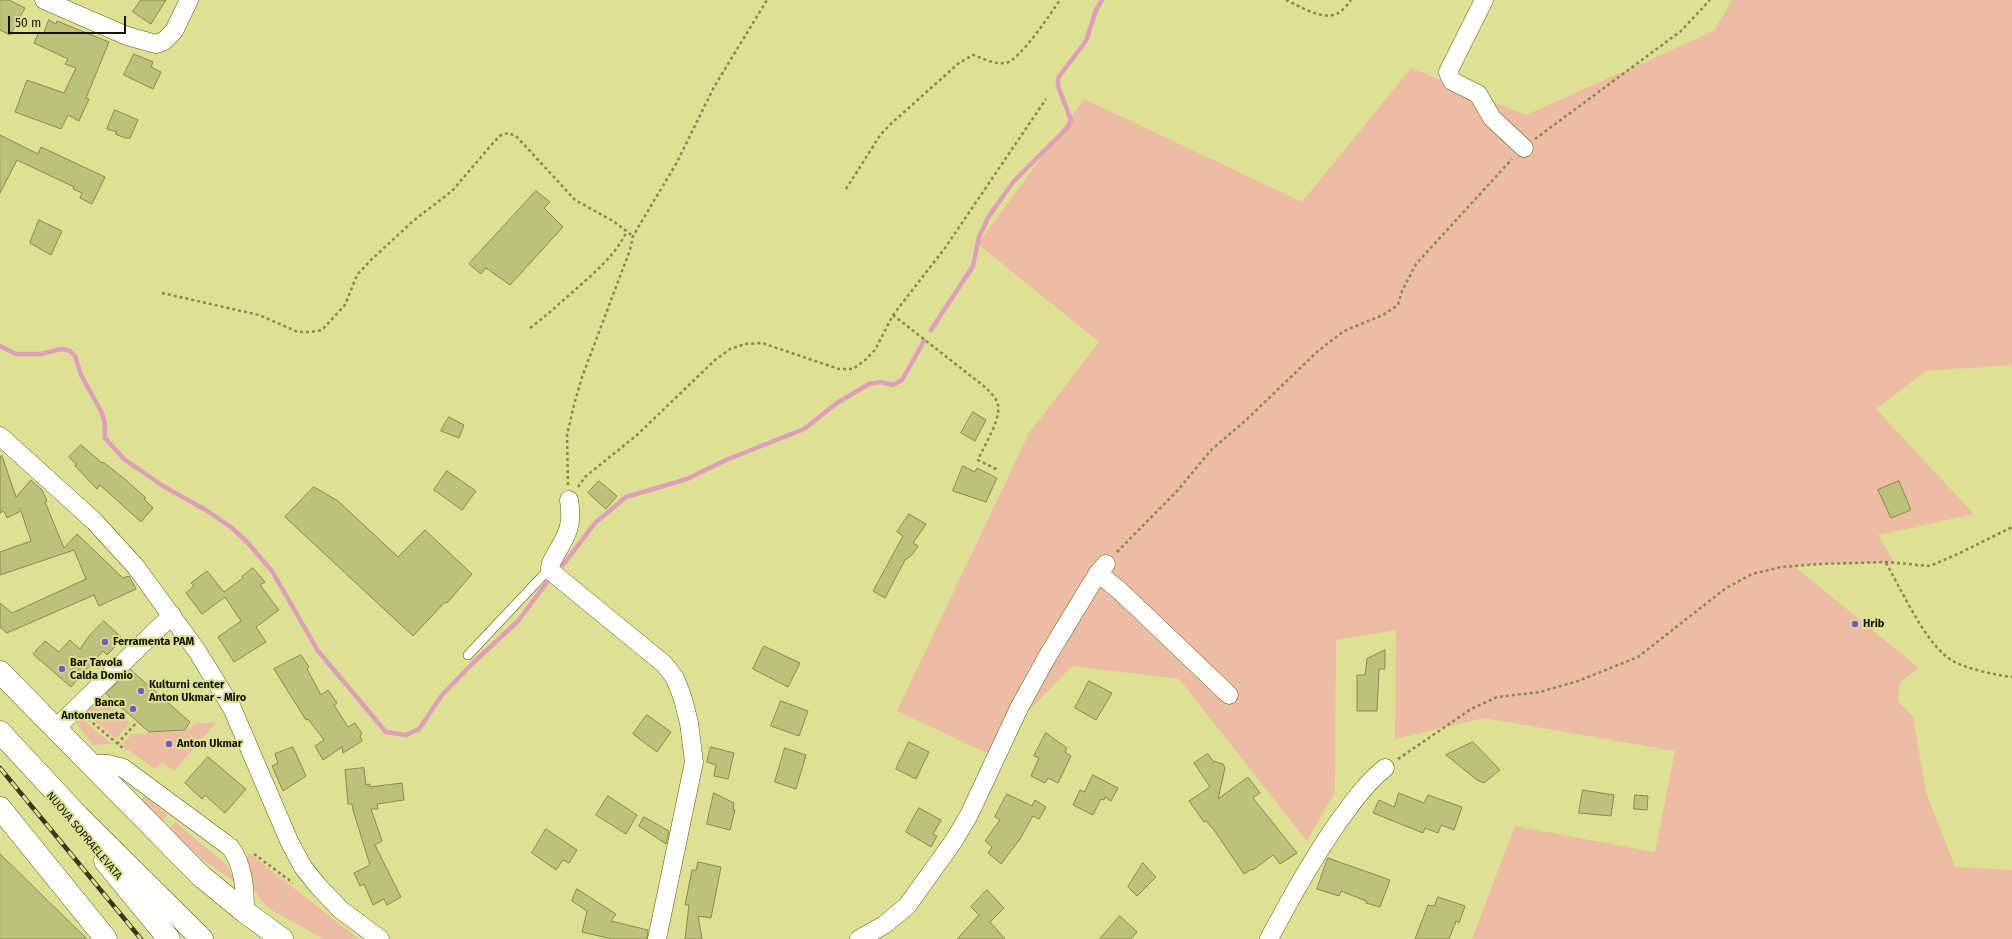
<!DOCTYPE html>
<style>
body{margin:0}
#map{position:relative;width:2012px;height:939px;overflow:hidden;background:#dde193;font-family:"Fira Sans",sans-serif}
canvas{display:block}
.scale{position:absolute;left:8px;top:16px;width:118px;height:18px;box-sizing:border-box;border:2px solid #131300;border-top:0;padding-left:5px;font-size:12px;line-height:14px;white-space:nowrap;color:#131300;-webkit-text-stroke:3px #dde193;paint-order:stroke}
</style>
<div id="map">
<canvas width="2012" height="939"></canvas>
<div class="scale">50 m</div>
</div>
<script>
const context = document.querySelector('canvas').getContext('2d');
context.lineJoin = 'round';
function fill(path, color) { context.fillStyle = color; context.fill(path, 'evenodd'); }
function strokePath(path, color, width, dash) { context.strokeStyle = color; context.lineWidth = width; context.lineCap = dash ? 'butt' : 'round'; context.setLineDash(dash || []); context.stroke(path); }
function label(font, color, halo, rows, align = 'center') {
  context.font = font + ' "Fira Sans",sans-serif'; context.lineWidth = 4; context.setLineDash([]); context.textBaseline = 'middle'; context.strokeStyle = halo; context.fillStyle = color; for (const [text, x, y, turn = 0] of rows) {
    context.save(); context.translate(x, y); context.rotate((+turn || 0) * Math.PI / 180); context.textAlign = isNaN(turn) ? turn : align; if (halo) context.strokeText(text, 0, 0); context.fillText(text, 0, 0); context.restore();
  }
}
fill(new Path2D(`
 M1732,0H2012V368L2010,365L1926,371L1876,409L1974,514L1878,535L1895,563L1821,564L1794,566L1919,668L1900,682L1898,701L1913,717L1926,792L1955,867L2012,870V939H1472L1515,826L1655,852L1675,751L1484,718L1395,739L1396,630L1336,640L1335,792L1307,841L1179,679L1072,666L987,753L897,711L1029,433L1099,342L978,244L1084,99L1302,202L1411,68L1526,115L1714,31Z
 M103,694L106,702L130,723L116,739L82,711Z
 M78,715L112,744L93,745L76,724Z
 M217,722L174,771L162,762L155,769L121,745L132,734L186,731L194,724Z
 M144,796L168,815L162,822L142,800Z
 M175,822L227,865L235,882L203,860L169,829Z
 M249,853L359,939H324L273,911L262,902L250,883L247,857Z`), '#ecbda3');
strokePath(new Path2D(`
 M931,330L973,266L979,237L989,216L1014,181L1068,127L1071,120L1058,86V78L1086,41L1096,10L1102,0
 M0,346L16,354H41L61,349L70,351L75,356L81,375L102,413L105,424V438L124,459L163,486L204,509L231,527L248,543L272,571L318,651L386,732L406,735L419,729L442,695L474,662L518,621L548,581
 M563,565L595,523L626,497L687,479L726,460L804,429L837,403L869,384L881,382L893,385L902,380L924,341`), '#e09dbb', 4.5);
const building = new Path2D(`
 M0,0H9L25,8L10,35L0,30Z
 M141,0H166L151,24L133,12Z
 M49,20L56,24L57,21L109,42L86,98L89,99L79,121L68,115L61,129L15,112L27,80L64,93L76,68L65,64L68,59L34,43L39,32L43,34Z
 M134,54L153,62L151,67L161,72L153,89L124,75Z
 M115,110L138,120L130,138H125L115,134L117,132L107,129Z
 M0,135L38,154L41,147L105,177L92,204L80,198L82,193L73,189L74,187L17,160L0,193Z
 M536,191L550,202L544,208L563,227L510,285L486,268L481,274L469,264Z
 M39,220L62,231L51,255L30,243Z
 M973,412L986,420L975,441L961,433Z
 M449,417L464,425L459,438L441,431Z
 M81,445L102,463L103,462L126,480L146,498L144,499L153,508L141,522L100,485L97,489L75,466L76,464L69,457Z
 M2,456L16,497L31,480L42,490L47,501L45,502L64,548L77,534L123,578L129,576L136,589L99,606L94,595L7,633L0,627V603L12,613L86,579L74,550L0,575V552L31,541L21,511L7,518L4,511L0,513V457Z
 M963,466L975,472L977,468L997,478L986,502L953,491Z
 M447,471L476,491L462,510L434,490Z
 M599,481L617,496L606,509L588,493Z
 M1899,481L1911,510L1891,518L1878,490Z
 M314,487L338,501L398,557L425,530L472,574L447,603L445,602L413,636L285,517Z
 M909,514L926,524L913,543L918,546L912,555L905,560L885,598L873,591L903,536L897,532Z
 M253,568L265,582L260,585L279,610L256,627L266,642L234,662L218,637L241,621L225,597L202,614L186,593L194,586L191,583L207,571L224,592L243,578L242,577Z
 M104,621L123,639L107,655L103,651L71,687L33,654L45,641L59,652L70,640L80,649L89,636Z
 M764,646L800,663L788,687L753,669Z
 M1385,650V669H1379L1377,711H1357V675H1365L1367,659Z
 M301,655L309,667L307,669L321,695L328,690L337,703L334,705L348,727L355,723L362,734L360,736L362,741L343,753L342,747L323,760L315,746L324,740L308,719L306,720L274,669Z
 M131,670L190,722L185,730L149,732L106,694Z
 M1089,681L1112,693L1096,720L1075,708Z
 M781,701L808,711L799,736L771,726Z
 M647,715L671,732L657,752L633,734Z
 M1046,733L1067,748L1065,752L1071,756L1058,783L1048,778L1045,783L1031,776L1039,758L1034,756Z
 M909,742L929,752L916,779L896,769Z
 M1473,742L1500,770L1484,783L1477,780L1446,755Z
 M293,747L306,776L283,791L272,766L278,763L275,754Z
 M711,747L734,753L728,779L714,776L716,765L707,762Z
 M785,748L806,755L796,789L775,782Z
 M1208,754L1213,761L1223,764L1225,768L1218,799L1248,777L1260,793L1253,798L1297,853L1280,864L1273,855L1253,870L1252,869L1244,874L1214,830L1206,821L1204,822L1189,801L1210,787L1194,763Z
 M208,757L246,789L225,813L205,795L202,799L185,783Z
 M364,768L366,785L370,784V787L402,783L404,800L377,804L378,809H371L382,841L375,845L401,897L387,905L384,899L373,905L364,884L360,886L354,873L370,865L353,810L352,804H348L345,770Z
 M1093,775L1118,788L1111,801L1105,797L1104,800L1101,799L1093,815L1073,805L1080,790L1084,792Z
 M1583,790L1614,795L1611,816L1579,813Z
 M714,793L734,803L733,809L735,810L730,830L707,824Z
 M1399,793L1424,803L1428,795L1462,807L1454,830L1441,825L1438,833L1425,828L1423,833L1373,813L1379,800L1394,807Z
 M1007,794L1032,806L1035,800L1046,807L1039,819L1033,816L1020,839L1001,864L988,853L992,847L985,841L1000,820L995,817Z
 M1635,795L1648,796L1647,810L1634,809Z
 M608,796L637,815L626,834L596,815Z
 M919,808L941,820L933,834L937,836L931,847L906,832Z
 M644,817L669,831L666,844L639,826Z
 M546,829L577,850L569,863L563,860L556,870L532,853Z
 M0,854L87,939H0Z
 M1328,858L1390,880L1380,907L1366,903V901L1341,891L1339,896L1317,889Z
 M698,862L721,867L711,918L698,916L702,939H685L689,905H685L692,870H696Z
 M1143,863L1156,877L1137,896L1128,887Z
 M577,889L616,914L611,921L648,930L647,939H612L582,932L587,911L572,901Z
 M987,890L1004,908L990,922L1005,939H957L979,915L971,907Z
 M1438,897L1465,906L1459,923L1456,921L1449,939H1415L1428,905L1434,906Z
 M1120,916L1137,932L1131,939H1100Z`);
fill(building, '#bdc17e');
strokePath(building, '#898c40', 1);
const service = new Path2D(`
 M468,655L550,568`);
const minor = new Path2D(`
 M44,0L127,36L156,44L164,41L174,31L189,0
 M1484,0L1448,72L1452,81L1478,94L1492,118L1524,148
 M0,436L94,521L136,567L197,651L232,708L290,843L303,867L318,886L341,910L380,939
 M569,500C574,530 564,538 551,563L550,568L553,573L664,664L675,678L683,699L689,723L694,762L657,939
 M1098,573L1120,591L1229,695
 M57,727L172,615
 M93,764H108L123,768L230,847C244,865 245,890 245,912
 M859,939L884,925L907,906L953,842L969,815L1019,708L1047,657L1098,573L1106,564
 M1269,939C1290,899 1313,858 1339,821C1353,802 1366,783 1385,768`);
const secondary = new Path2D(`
 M0,672L201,876L245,912L282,939`);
const trunk = new Path2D(`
 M0,732L78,816L202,939
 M0,808L106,939
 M105,861L169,939`);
strokePath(service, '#5d5e08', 10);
strokePath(minor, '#5d5e08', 19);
strokePath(secondary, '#5d5e08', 23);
strokePath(trunk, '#5d5e08', 23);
strokePath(new Path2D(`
 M1286,0C1300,6 1325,23 1340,12C1344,9 1348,4 1351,0
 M1535,139L1681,31L1710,0
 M846,189L881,134L894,121L959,63L973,55C983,58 994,65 1006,63C1020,60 1051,13 1060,0
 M162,293L259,315L298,332H311L322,330L345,305L357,275L371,260L413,221L452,191L493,143L501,135L509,133L517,137L575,200L613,221L633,236
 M893,315L985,387C990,392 996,397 998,405C1001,419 984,446 978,460L998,470
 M530,328C546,316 560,303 575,290C595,272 615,256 627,231
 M568,485L567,435L574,405L582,377L630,250L633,236L676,164L714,87L767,0
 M578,487L585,477L637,435L715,360L730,349L745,344L762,343L839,369H853L865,360L875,350L893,315L945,248L1046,99
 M1117,552L1178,490L1211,450L1245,421L1318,351L1344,331L1383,315L1398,305L1402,291L1416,264L1512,159
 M1886,563C1902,590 1926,646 1953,661C1967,669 1996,675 2012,677
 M88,719L125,750
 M117,744L137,722
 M1398,759L1471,709L1497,697L1540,692L1578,681L1638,657L1726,588L1752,574L1781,567L1821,564L1886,562L1930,566L1960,553L2012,527
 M254,854L293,883`), '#878954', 2.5, [3, 3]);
strokePath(service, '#fff', 9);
strokePath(minor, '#fff', 18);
strokePath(secondary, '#fff', 22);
strokePath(trunk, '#fff', 22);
const rail = new Path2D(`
 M0,768L141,939`);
strokePath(rail, '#37381a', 4.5);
strokePath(rail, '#dde193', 3, [9]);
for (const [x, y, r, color] of [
 [1855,624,4,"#7557d0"],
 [105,642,4,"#7557d0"],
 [62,669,4,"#7557d0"],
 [141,691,4,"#7557d0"],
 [133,709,4,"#7557d0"],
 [169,744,4,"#7557d0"]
]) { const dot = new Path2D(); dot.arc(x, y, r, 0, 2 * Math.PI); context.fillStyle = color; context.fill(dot); strokePath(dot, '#dde193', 1.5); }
label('bold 11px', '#131300', '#dde193', [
 ["Hrib",1863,624],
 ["Ferramenta PAM",113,642],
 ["Bar Tavola",70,663],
 ["Calda Domio",70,676],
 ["Kulturni center",149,685],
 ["Anton Ukmar - Miro",149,698],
 ["Banca",125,703,"right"],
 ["Antonveneta",125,716,"right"],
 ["Anton Ukmar",177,744]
], 'left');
label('11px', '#131300', '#dde193', [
 ["NUOVA SOPRAELEVATA",84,836,50]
]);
</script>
